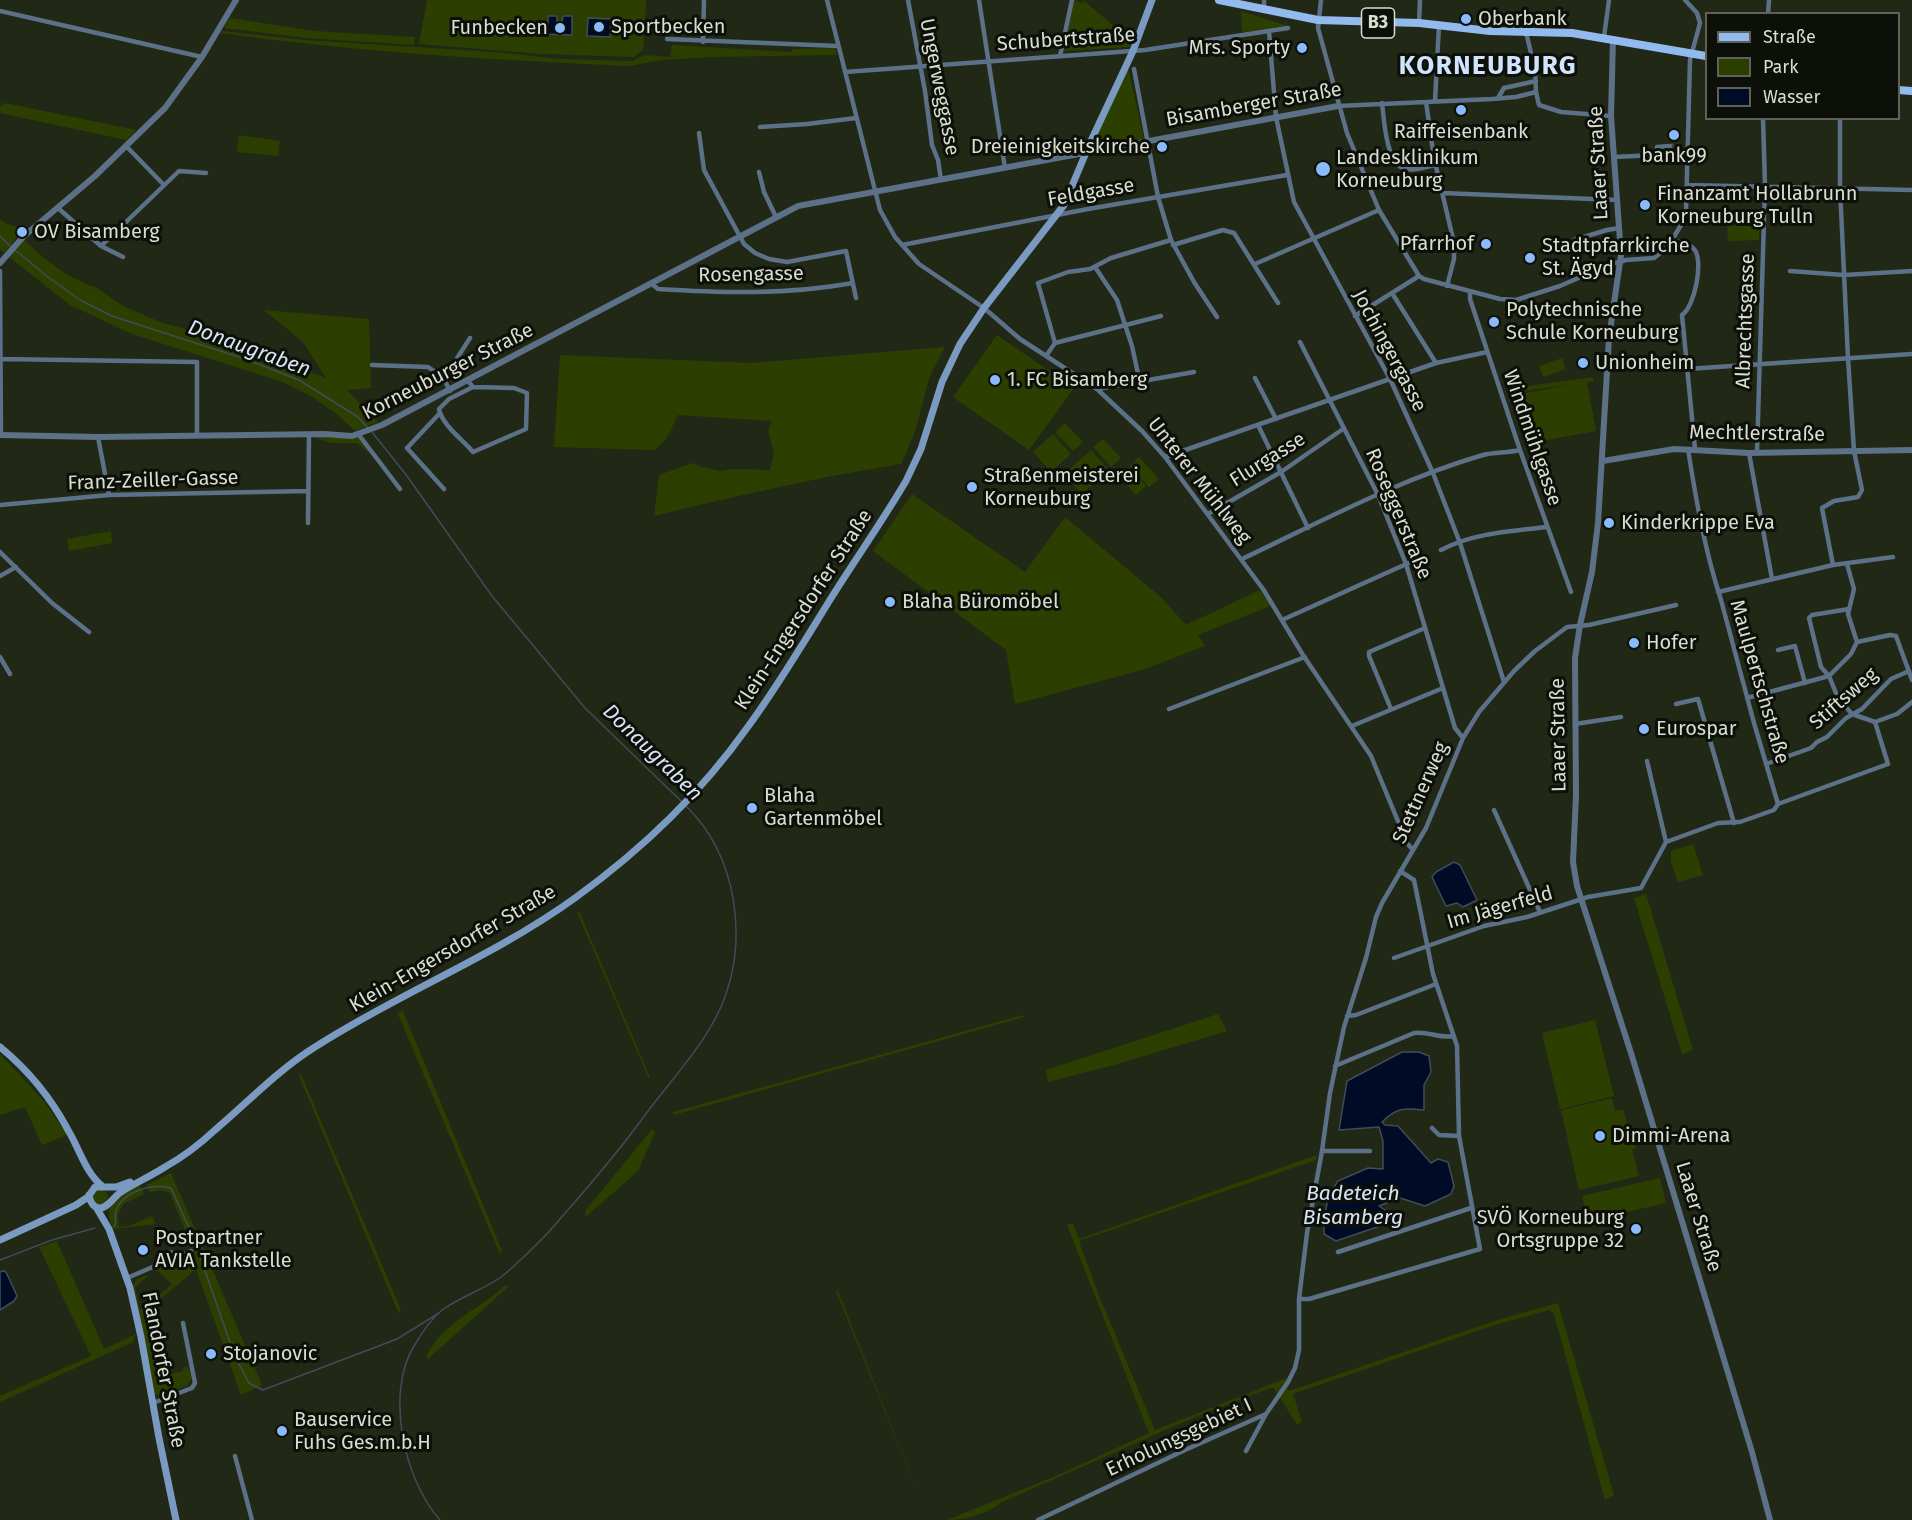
<!DOCTYPE html>
<meta charset="utf-8">
<style>
body{margin:0}
#map{position:relative;width:1912px;height:1520px;overflow:hidden;background:#212816;font-family:"Fira Sans",sans-serif}
canvas{display:block}
.legend{position:absolute;left:1705px;top:12px;width:195px;height:108px;box-sizing:border-box;background:#0d1008;border:2px solid #5f6259;margin:0;padding:8px 10px;list-style:none;font-size:18px;color:#d9ded2}
.legend li{display:flex;align-items:center;gap:12px;height:30px}
.legend b{width:30px;border:2px solid #5f6259}
</style>
<div id="map">
<canvas width="1912" height="1520"></canvas>
<ul class="legend">
<li><b style="height:8px;background:#92baee"></b>Straße</li>
<li><b style="height:16px;background:#2d3f00"></b>Park</li>
<li><b style="height:16px;background:#000c26"></b>Wasser</li>
</ul>
</div>
<script>
const context = document.querySelector('canvas').getContext('2d');
context.lineJoin = 'round';
function fill(path, color) { context.fillStyle = color; context.fill(path, 'evenodd'); }
function strokePath(path, color, width, dash) { context.strokeStyle = color; context.lineWidth = width; context.lineCap = dash ? 'butt' : 'round'; context.setLineDash(dash || []); context.stroke(path); }
function label(font, color, halo, rows, align = 'center') {
  context.font = font + ' "Fira Sans",sans-serif'; context.lineWidth = 6; context.setLineDash([]); context.textBaseline = 'middle'; context.strokeStyle = halo; context.fillStyle = color; for (const [text, x, y, turn = 0] of rows) {
    context.save(); context.translate(x, y); context.rotate((+turn || 0) * Math.PI / 180); context.textAlign = isNaN(turn) ? turn : align; if (halo) context.strokeText(text, 0, 0); context.fillText(text, 0, 0); context.restore();
  }
}
fill(new Path2D(`
 M427,0H646L643,50L634,57L542,54L419,44Z
 M1074,0L1082,3L1084,1L1132,41L1130,47L1064,51Z
 M1241,11L1288,26L1242,32Z
 M230,18L314,31L415,37L414,45L306,38L224,28Z
 M222,31L305,40L495,52L561,59L632,61L645,55L670,57L672,45L792,52L793,49L835,48L837,55L711,57L661,60L630,66C493,60 356,52 221,33Z
 M1128,68L1144,139L1092,148Z
 M5,103L136,130L126,140L0,113V106Z
 M239,135L280,141L278,156L237,152Z
 M0,219L5,223L19,228L15,240L4,253L0,249Z
 M1760,225L1759,240L1728,241L1727,226Z
 M24,240L44,258L66,274L90,286L96,287L123,306L160,322L241,345L326,378L303,342L264,310L369,319L371,388L347,390L378,422L355,431L337,414L311,396L283,382L132,334L70,305L9,257Z
 M997,335L1074,388L1029,450L953,397Z
 M945,347L929,378L915,432L901,464C818,477 736,496 654,516L659,475L692,463L702,467L721,471L734,469L770,470L774,454L768,429L772,421L678,415L666,439L655,450L554,447L560,355L751,363Z
 M1562,358L1566,369L1543,377L1539,366Z
 M1593,377L1594,381L1587,382L1596,431L1525,444L1517,395L1568,385L1516,392L1515,388Z
 M1065,423L1083,442L1073,451L1055,432Z
 M1053,434L1071,454L1051,472L1033,452Z
 M309,435H359L374,457L357,443H331Z
 M1103,439L1121,458L1111,467L1093,447Z
 M1091,450L1109,470L1082,494L1064,474Z
 M1139,457L1159,479L1149,487L1130,466Z
 M1129,467L1146,486L1136,495L1119,476Z
 M912,494L1025,572L1065,517L1162,598L1186,625L1260,590L1270,606L1198,635L1205,646L1142,670L1015,704L1006,650L873,551Z
 M111,531L112,543L69,551L67,539Z
 M1693,844L1703,875L1678,882L1671,863V851Z
 M1646,894L1693,1050L1682,1054L1634,898Z
 M579,911L650,1077L649,1079L577,912Z
 M403,1011L502,1251L500,1254L397,1012Z
 M1218,1014L1227,1031L1114,1065L1048,1082L1046,1070Z
 M1023,1015L1024,1017L674,1115L673,1112Z
 M1595,1020L1614,1096L1560,1109L1542,1033Z
 M0,1054L44,1101L67,1135L42,1145L25,1107L0,1115Z
 M301,1074L401,1310L399,1314L299,1076Z
 M1612,1098L1615,1111L1623,1109L1627,1123H1630L1636,1148L1632,1150L1639,1176L1579,1190L1561,1110Z
 M652,1129L655,1132L638,1171L587,1216L585,1214L586,1210Z
 M1314,1156H1317L1316,1160L1079,1241L1098,1293L1155,1430L1287,1378L1293,1377L1288,1388L1289,1391L1501,1319L1558,1303L1614,1495L1605,1500L1554,1314L1549,1310L1491,1326L1293,1394L1302,1422L1297,1425L1274,1388H1270L1193,1418L1002,1502C988,1514 965,1520 947,1520L1056,1476L1149,1433L1067,1225L1073,1223L1079,1239Z
 M171,1173L262,1385L241,1395L196,1269L146,1311L161,1376L183,1371V1368L187,1366L192,1377L188,1385L160,1397L154,1393L133,1286L136,1280L146,1275L147,1277L135,1287L140,1310L155,1299L172,1284L156,1269C164,1262 175,1250 184,1262L196,1257L170,1193L163,1190L150,1192L146,1185Z
 M1660,1178L1666,1203L1588,1221L1582,1196Z
 M137,1186H140L144,1194L123,1204L118,1215L119,1227L129,1226L152,1216L156,1224L114,1229C100,1205 118,1197 137,1186Z
 M92 1197a8 8 0 1 1 16 0a8 8 0 1 1-16 0Z
 M57,1241L104,1349L136,1334L133,1342L0,1402V1396L91,1356L39,1247Z
 M506,1285L509,1286L428,1359L426,1357C442,1322 479,1310 506,1285Z
 M836,1291H838L928,1518Z`), '#2d3f00');
const water = new Path2D(`
 M548,16H557V22H562L563,16H572V35L548,34Z
 M588,18L611,19L610,37L587,36Z
 M1454,862L1460,865L1477,900L1463,907L1457,903L1446,906L1432,877L1436,872Z
 M1402,1052H1419L1429,1056L1431,1072L1424,1085V1110C1404,1108 1397,1107 1382,1122L1385,1125L1398,1126L1431,1163L1438,1159L1448,1162L1454,1186L1451,1194L1425,1206L1397,1197L1389,1202L1379,1206L1385,1210V1216L1380,1226L1336,1241L1324,1234V1224L1328,1196L1338,1181L1368,1168L1383,1169V1141L1379,1127L1339,1130L1347,1081Z
 M3,1271L6,1272L17,1296L14,1301L0,1310V1272Z`);
fill(water, '#000c26');
strokePath(water, '#414b5a', 1.5);
strokePath(new Path2D(`
 M0,236L11,247
 M15,250L48,277L80,300L112,316L245,359L299,380L358,417L368,428
 M372,432L407,476L492,596L585,708L682,802
 M114,1226L116,1222C109,1196 151,1181 171,1188L194,1239L234,1354L249,1383L263,1390L397,1339L439,1313
 M0,1260L52,1240L95,1228
 M440,1520C404,1480 385,1393 414,1346C421,1334 431,1319 442,1310C460,1297 483,1290 501,1277C514,1267 526,1255 538,1243C551,1231 562,1216 574,1203C600,1173 625,1143 648,1111C673,1078 704,1045 721,1007C749,941 738,856 685,805`), '#414b5a', 1.5);
strokePath(new Path2D(`
 M1670,146L1680,145`), '#3d4332', 4.5, [4.5, 2]);
strokePath(new Path2D(`
 M827,0L880,210L895,237L919,264L984,308L1020,339L1097,389L1142,431L1165,457L1263,589L1303,655L1371,756L1407,843L1413,850
 M908,0L925,91L932,145L938,160L941,180
 M979,0L1005,168
 M1264,0V10
 M1321,0L1318,28L1347,133L1379,210L1419,276L1424,279L1500,299L1516,300L1560,286L1608,265L1626,260L1654,258L1664,250L1672,240L1681,225L1686,211L1690,60L1700,23L1697,13L1685,0
 M0,11L202,57
 M1768,14L1769,0
 M1419,23L1420,0
 M1269,31L1276,117L1294,202L1390,379L1433,473L1460,543L1504,682
 M1526,32L1535,70L1536,92L1539,105L1561,112L1611,116
 M1604,37L1609,0
 M667,39L838,46
 M703,42L704,0
 M1060,56L1072,0
 M1134,69L1158,197L1171,240L1194,282L1217,317
 M845,72L1145,50L1288,28
 M1498,98L1504,88L1536,81
 M1435,101L1439,25
 M1426,102L1434,158L1454,243V259L1447,286
 M1382,103C1384,119 1386,162 1403,168C1412,172 1426,167 1435,165
 M1338,106L1492,99L1516,97L1536,92
 M760,127L807,124L856,118
 M699,133L704,170L744,244L755,253L769,259L787,262L846,251L856,298
 M126,146L164,185
 M1614,157L1655,155L1657,147L1670,146
 M759,172L764,192L776,217
 M1687,185L1912,190
 M1442,193L1618,200
 M58,208L101,246L123,257
 M1574,240L1607,230L1619,228
 M1672,240C1679,242 1689,243 1694,249C1704,259 1695,307 1682,315L1695,449
 M1547,244L1566,242
 M902,245L1088,209L1287,175
 M1173,245L1223,230L1234,233L1278,303
 M101,246L179,171L206,173
 M1255,264L1379,210
 M1095,267L1117,300L1132,346L1140,383
 M0,271L1,435
 M1790,271L1844,275L1912,271
 M652,284L658,289C725,293 786,295 853,283
 M1470,292V299L1520,450L1571,592
 M1392,293L1436,363
 M1355,316L1419,276
 M1300,342L1378,495L1406,564L1455,728L1463,738
 M1055,343L1161,316
 M1046,356L1055,343L1038,283L1068,272L1090,269L1111,258L1171,240
 M0,359L197,362V435
 M372,365L428,367L443,377L450,391
 M1687,369L1912,354
 M443,377L447,374L470,338
 M1255,378L1276,419
 M468,381L473,387L514,388L527,393L526,429L473,452C463,440 442,425 439,409L449,399L473,387
 M1097,389L1194,372
 M440,413L407,448L444,489
 M1258,425L1308,528
 M359,435L400,489
 M98,437L109,495
 M1688,449C1696,500 1705,551 1721,600L1754,723L1778,804
 M1757,452L1765,186L1763,118
 M1749,453L1772,579
 M1165,457L1436,363L1487,352
 M0,505L109,495L308,491
 M1208,514L1281,472L1343,429
 M308,523L309,435
 M1441,550C1473,533 1511,531 1547,527
 M0,552L52,603L89,632
 M1242,559C1320,522 1400,479 1483,455C1495,452 1508,453 1520,450
 M1847,564L1854,589L1848,614L1857,642
 M1833,565L1822,508L1834,501L1858,497L1862,490L1854,451L1848,358L1840,188V118
 M0,576L16,567
 M1718,592L1833,565L1893,557
 M1282,620L1413,561
 M1857,642L1890,635L1896,636L1912,680
 M1778,650L1795,646L1805,683
 M0,657L10,674
 M1747,698L1829,676L1851,654L1857,642
 M1676,704L1698,699L1734,823
 M1169,709L1305,657
 M1391,709L1369,656V652L1425,628
 M1875,722L1897,714L1912,702
 M1575,724L1621,717
 M1352,726L1443,688
 M1766,764L1811,748L1817,742L1827,737L1846,718L1862,709L1891,679L1909,671
 M1778,804L1888,764L1875,722L1852,714L1838,698L1829,676L1821,667L1809,618L1812,615L1849,609
 M1494,810L1540,912
 M1666,842L1718,823L1740,822L1774,810L1778,804
 M1394,958L1484,926L1527,917L1588,897L1641,888L1666,842L1647,761
 M1347,1016L1356,1015L1436,984
 M1335,1066L1414,1033C1429,1031 1440,1039 1454,1036
 M1432,1128L1439,1135L1459,1136
 M1322,1151H1370
 M1338,1252L1471,1208
 M127,1278L155,1266L169,1252L183,1255L191,1251
 M1299,1299H1309L1480,1249L1459,1136L1457,1046L1433,974L1414,880L1400,871
 M153,1403L192,1388L195,1383L183,1323
 M1246,1451L1266,1414L1288,1382L1295,1368L1299,1350V1299L1307,1233L1322,1151L1330,1093L1344,1027L1366,958L1376,917L1382,903L1426,828L1463,738L1479,712L1514,671L1535,651L1567,627L1589,625L1676,605
 M235,1456L252,1520
 M1038,1520L1185,1450L1266,1414`), '#5c7088', 4.5);
strokePath(new Path2D(`
 M1613,39L1611,116L1621,255L1609,338L1598,523L1592,572L1580,625L1575,658L1576,795L1573,862L1577,886L1631,1053L1752,1452L1770,1520
 M0,263L24,236L95,176L165,108L202,57L236,0
 M0,435L98,437L324,434L352,436L382,425L798,206L1338,106
 M1603,461L1674,449L1749,453L1912,450`), '#5c7088', 6);
strokePath(new Path2D(`
 M0,1047C28,1070 51,1098 68,1130C79,1148 85,1172 102,1186
 M89,1195C90,1201 92,1207 99,1208C108,1209 114,1196 121,1192C135,1183 151,1176 165,1167C183,1157 200,1144 215,1130C248,1102 278,1070 315,1047C399,993 493,957 575,898C640,851 700,794 747,728C778,686 805,640 833,595C857,557 883,520 906,481L921,449L942,382L960,344L984,308L1064,205L1090,143L1133,51L1152,0
 M96,1207L109,1229L130,1288L141,1337L159,1438L176,1520
 M0,1240L76,1205L88,1197L95,1187H116L130,1182`), '#7b9ac2', 7);
strokePath(new Path2D(`
 M1219,0L1318,20L1419,23L1490,31L1572,33L1706,56
 M1898,90L1912,91`), '#92baee', 8);
for (const [x, y, r, color] of [
 [1466,19,6,"#88bafc"],
 [599,27,6,"#88bafc"],
 [560,28,6,"#88bafc"],
 [1302,48,6,"#88bafc"],
 [1461,110,6,"#88bafc"],
 [1674,135,6,"#88bafc"],
 [1162,147,6,"#88bafc"],
 [1323,169,8,"#88bafc"],
 [1645,205,6,"#88bafc"],
 [22,232,6,"#88bafc"],
 [1486,244,6,"#88bafc"],
 [1530,258,6,"#88bafc"],
 [1494,322,6,"#88bafc"],
 [1583,363,6,"#88bafc"],
 [995,380,6,"#88bafc"],
 [972,487,6,"#88bafc"],
 [1609,523,6,"#88bafc"],
 [890,602,6,"#88bafc"],
 [1634,643,6,"#88bafc"],
 [1644,729,6,"#88bafc"],
 [752,808,6,"#88bafc"],
 [1600,1136,6,"#88bafc"],
 [1636,1229,6,"#88bafc"],
 [143,1250,6,"#88bafc"],
 [211,1354,6,"#88bafc"],
 [282,1431,6,"#88bafc"]
]) { const dot = new Path2D(); dot.arc(x, y, r, 0, 2 * Math.PI); context.fillStyle = color; context.fill(dot); strokePath(dot, '#0d1008', 2); }
for (const [x, y, w] of [
 [1378,23,33]
]) { const box = new Path2D(); box.roundRect(x - w / 2, y - 15, w, 30, 4.5); context.fillStyle = '#0d1008'; context.fill(box); strokePath(box, '#d9ded2', 1.5); }
label('bold 18px', '#d9ded2', null, [
 ["B3",1378,23]
]);
label('20px', '#d9ded2', '#0d1008', [
 ["Oberbank",1478,19],
 ["Sportbecken",611,27],
 ["Funbecken",548,28,"right"],
 ["Mrs. Sporty",1290,48,"right"],
 ["Raiffeisenbank",1461,132,"center"],
 ["Dreieinigkeitskirche",1150,147,"right"],
 ["bank99",1674,156,"center"],
 ["Landesklinikum",1336,158],
 ["Korneuburg",1336,181],
 ["Finanzamt Hollabrunn",1657,194],
 ["Korneuburg Tulln",1657,217],
 ["OV Bisamberg",34,232],
 ["Pfarrhof",1474,244,"right"],
 ["Stadtpfarrkirche",1542,246],
 ["St. Ägyd",1542,269],
 ["Polytechnische",1506,310],
 ["Schule Korneuburg",1506,333],
 ["Unionheim",1595,363],
 ["1. FC Bisamberg",1007,380],
 ["Straßenmeisterei",984,476],
 ["Korneuburg",984,499],
 ["Kinderkrippe Eva",1621,523],
 ["Blaha Büromöbel",902,602],
 ["Hofer",1646,643],
 ["Eurospar",1656,729],
 ["Blaha",764,796],
 ["Gartenmöbel",764,819],
 ["Dimmi-Arena",1612,1136],
 ["SVÖ Korneuburg",1624,1218,"right"],
 ["Ortsgruppe 32",1624,1241,"right"],
 ["Postpartner",155,1238],
 ["AVIA Tankstelle",155,1261],
 ["Stojanovic",223,1354],
 ["Bauservice",294,1420],
 ["Fuhs Ges.m.b.H",294,1443]
], 'left');
label('20px', '#d9ded2', '#0d1008', [
 ["Schubertstraße",1066,40,-4],
 ["Ungerweggasse",939,87,79],
 ["Bisamberger Straße",1254,105,-10],
 ["Laaer Straße",1599,163,-93],
 ["Feldgasse",1091,193,-10],
 ["Rosengasse",751,275,-1],
 ["Albrechtsgasse",1746,321,-88],
 ["Jochingergasse",1389,351,62],
 ["Korneuburger Straße",448,372,-27],
 ["Mechtlerstraße",1757,434,1],
 ["Windmühlgasse",1532,438,71],
 ["Flurgasse",1268,460,-32],
 ["Franz-Zeiller-Gasse",153,481,-2],
 ["Unterer Mühlweg",1199,481,52],
 ["Roseggerstraße",1398,514,67],
 ["Klein-Engersdorfer Straße",804,610,-57],
 ["Maulpertschstraße",1759,682,74],
 ["Stiftsweg",1844,699,-41],
 ["Laaer Straße",1559,735,-91],
 ["Stettnerweg",1421,793,-66],
 ["Im Jägerfeld",1500,908,-16],
 ["Klein-Engersdorfer Straße",453,949,-30],
 ["Laaer Straße",1698,1217,73],
 ["Flandorfer Straße",163,1370,79],
 ["Erholungsgebiet I",1179,1438,-25]
]);
label('italic 21px', '#d8e4f5', '#0d1008', [
 ["Donaugraben",249,349,20],
 ["Donaugraben",652,753,44],
 ["Badeteich",1353,1194],
 ["Bisamberg",1353,1218]
]);
context.letterSpacing = '1.5px';
label('bold 26px', '#d1e4fd', '#0d1008', [
 ["KORNEUBURG",1488,67]
]);
context.letterSpacing = '0px';
</script>
